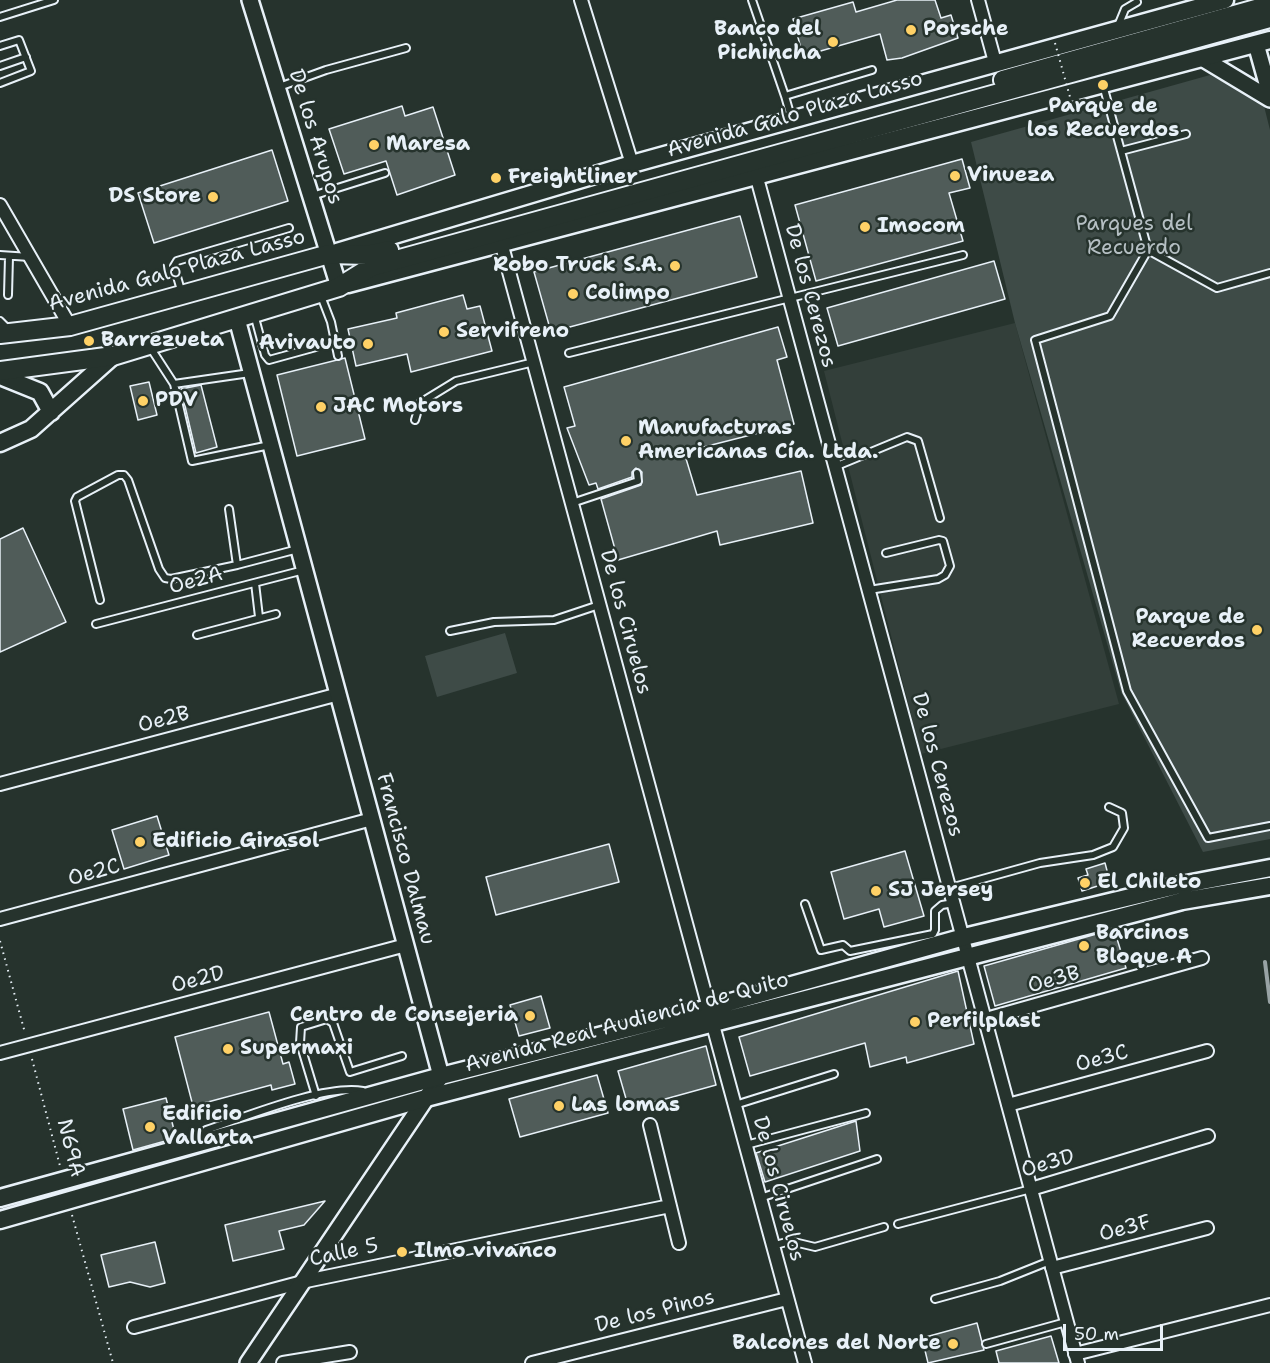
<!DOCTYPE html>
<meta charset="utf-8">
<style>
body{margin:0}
#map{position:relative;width:1270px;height:1363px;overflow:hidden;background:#26332d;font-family:"Shantell Sans",sans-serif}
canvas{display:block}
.scale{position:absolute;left:1063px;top:1324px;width:100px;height:27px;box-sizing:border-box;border:3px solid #e8f1f8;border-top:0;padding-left:8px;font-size:18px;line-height:21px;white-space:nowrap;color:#e8f1f8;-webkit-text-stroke:4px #26332d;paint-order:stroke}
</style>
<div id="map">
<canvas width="1270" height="1363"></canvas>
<div class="scale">50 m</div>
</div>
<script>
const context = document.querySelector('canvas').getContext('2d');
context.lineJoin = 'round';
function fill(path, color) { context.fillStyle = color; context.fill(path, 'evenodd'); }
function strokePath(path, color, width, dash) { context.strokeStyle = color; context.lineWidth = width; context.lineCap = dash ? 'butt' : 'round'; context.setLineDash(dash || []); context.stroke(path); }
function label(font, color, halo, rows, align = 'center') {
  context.font = font + ' "Shantell Sans",sans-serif'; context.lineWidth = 5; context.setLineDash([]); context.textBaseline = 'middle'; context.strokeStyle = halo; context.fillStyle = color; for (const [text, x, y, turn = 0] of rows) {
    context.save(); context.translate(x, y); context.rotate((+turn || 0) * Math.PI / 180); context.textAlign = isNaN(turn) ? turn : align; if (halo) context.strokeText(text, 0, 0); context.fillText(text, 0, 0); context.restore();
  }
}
fill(new Path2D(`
 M1015,323L1119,704L921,754L824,371Z`), '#333f3a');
fill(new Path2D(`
 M1210,75L1263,102L1270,130V839L1203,852L1121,692L1015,323L971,142Z
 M505,633L517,673L437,697L425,656Z`), '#3e4b47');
strokePath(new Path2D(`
 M1265,962L1270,1002`), '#98a3a5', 4);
const building = new Path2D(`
 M897,0H935L941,18L951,15L958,38L902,58L887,60L880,34L803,56L793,19L853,2L856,12Z
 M402,106L405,116L433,107L455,175L397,195L386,161L344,174L329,129Z
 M272,150L288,201L154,243L138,193Z
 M962,159L970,188L949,193L963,241L816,281L795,205Z
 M740,216L757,277L551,332L534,272Z
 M994,261L1005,299L838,346L827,308Z
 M463,295L467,309L480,306L492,351L411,372L407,354L356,366L348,329L397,318L396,313Z
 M778,327L787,357L777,360L794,424L684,452L697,495L801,471L813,523L720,545L717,531L618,560L601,499L641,485L642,472L636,468L632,472V477L598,489L596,483L589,485L567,428L575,426L564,387Z
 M345,358L365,439L297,456L277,375Z
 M149,382L157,415L138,420L130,386Z
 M201,385L217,447L196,453L181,389Z
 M23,528L66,622L0,652V539Z
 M157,816L169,855L124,869L112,830Z
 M609,844L619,882L496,915L486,877Z
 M905,851L924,916L884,927L879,909L844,919L831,872Z
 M1105,863L1110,882L1082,891L1078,878L1088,875L1086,869Z
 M1114,929L1126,968L995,1006L984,966Z
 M958,971L974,1044L907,1063L906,1057L870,1067L865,1043L750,1076L739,1037Z
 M541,996L550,1028L519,1036L510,1005Z
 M269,1012L283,1064L289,1062L295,1084L272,1090L271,1085L193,1106L175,1037Z
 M706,1046L716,1085L629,1109L618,1071Z
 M597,1075L608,1113L520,1137L509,1099Z
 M166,1098L176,1138L133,1150L123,1109Z
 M856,1121L860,1151L765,1182L756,1153Z
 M325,1201L304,1225L279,1231L284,1249L233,1261L225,1225Z
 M155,1242L165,1283L150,1287L130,1282L109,1287L101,1255Z
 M977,1323L984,1350L928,1363L922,1338Z
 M1051,1336L1059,1363H999L996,1351Z`);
fill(building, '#505c59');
strokePath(building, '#e8f1f8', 1.5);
const service = new Path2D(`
 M752,0L785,96
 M0,17L54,0
 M1118,26L1125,9L1137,2
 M0,46L19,40L31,71L0,83
 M0,66L26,57
 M1103,85L1148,250L1110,316L1035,340L1127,691L1208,838L1270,826
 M279,87L326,70L406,48
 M791,117L785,96L872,70
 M1121,151L1186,134
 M312,196L385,173
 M1148,250L1217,288L1270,273
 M0,255L30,257
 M182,294L174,266L177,261L289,228
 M8,295L9,257
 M321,296L331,322L338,356
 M254,314L265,355L269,360L316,347
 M0,321L9,330
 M150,347L174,384L192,461L270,445
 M569,353L963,255
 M174,384L250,373
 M415,420L420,403L456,381L534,362
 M837,466L907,437L918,441L940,518
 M572,503L638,481L637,473
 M229,509L237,565L298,549
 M255,583L259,617
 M869,590L938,579L945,575L950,566L943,541L939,540L886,553
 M100,600L75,501L77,497L118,475H124L128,480L159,569L165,578L171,579L237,565
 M96,624L304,570
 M450,631L494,622L554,620L599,605
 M197,635L276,614
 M950,888L1040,863L1093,855L1113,847L1124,828L1122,813L1109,807
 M805,904L821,950L843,945L850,951L933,934L935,930V911L942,905L954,903
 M316,1096L300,1043L301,1027L327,1019L333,1023L350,1072L402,1056
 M735,1105L834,1074
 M202,1139L206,1130C245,1117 325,1084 363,1091
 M746,1145L866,1113
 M760,1198L877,1159
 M898,1224L1031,1189
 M772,1246L790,1241L815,1247L884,1227
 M935,1299L1000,1281L1050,1261
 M986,1344L1066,1322`);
const minor = new Path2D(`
 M581,0L632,164
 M978,0L995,62
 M757,178L1078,1363
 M0,205L70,326
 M502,246L709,1008
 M0,784L339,694
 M0,919L372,819
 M986,1019L1202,958
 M713,1025L805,1363
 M0,1053L406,945
 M1008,1105L1207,1051
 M650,1125L679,1243
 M1031,1189L1208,1136
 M1052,1268L1207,1228
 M134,1327L306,1281L670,1206
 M1075,1354L1270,1305
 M283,1363L350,1352
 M532,1363L787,1299`);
const tertiary = new Path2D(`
 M250,0L339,287
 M1256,44L1270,94
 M1202,58L1270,99
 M237,319L441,1076L248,1363`);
const secondary = new Path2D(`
 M337,252L632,164L1225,0
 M348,284L1270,40
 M0,376L40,392L51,412
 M0,443L31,429L113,356
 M0,1198L441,1076L709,1008L964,937L1176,886L1270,868
 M0,1220L426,1098L1182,901L1270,886`);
const primary = new Path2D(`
 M1003,80L1270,5
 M0,334L70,326L329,254L367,255L389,250
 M0,371L113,356L339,287L371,267L1270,18`);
strokePath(service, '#e8f1f8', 10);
strokePath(minor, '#e8f1f8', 16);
strokePath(tertiary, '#e8f1f8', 20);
strokePath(secondary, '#e8f1f8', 21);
strokePath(primary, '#e8f1f8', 22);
strokePath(new Path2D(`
 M0,941L25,1033
 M32,1059L60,1166
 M72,1215L113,1363`), '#e8f1f8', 2, [1.5, 4.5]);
strokePath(service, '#26332d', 6);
strokePath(minor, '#26332d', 12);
strokePath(tertiary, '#26332d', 15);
strokePath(secondary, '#26332d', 16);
strokePath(primary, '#26332d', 18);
strokePath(new Path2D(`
 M1055,43L1070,97`), '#e8f1f8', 2, [1.5, 4.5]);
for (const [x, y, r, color] of [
 [911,30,6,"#ffd166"],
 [833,42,6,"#ffd166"],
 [1103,85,6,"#ffd166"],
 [374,145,6,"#ffd166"],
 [955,176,6,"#ffd166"],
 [496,178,6,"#ffd166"],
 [213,197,6,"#ffd166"],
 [865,227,6,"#ffd166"],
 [675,266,6,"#ffd166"],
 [573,294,6,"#ffd166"],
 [444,332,6,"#ffd166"],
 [89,341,6,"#ffd166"],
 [368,344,6,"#ffd166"],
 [143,401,6,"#ffd166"],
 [321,407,6,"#ffd166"],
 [626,441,6,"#ffd166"],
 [1257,630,6,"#ffd166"],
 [140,842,6,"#ffd166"],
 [1085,883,6,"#ffd166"],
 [876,891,6,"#ffd166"],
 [1084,946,6,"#ffd166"],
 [530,1016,6,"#ffd166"],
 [915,1022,6,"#ffd166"],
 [228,1049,6,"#ffd166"],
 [559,1106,6,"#ffd166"],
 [150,1127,6,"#ffd166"],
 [402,1252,6,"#ffd166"],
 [953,1344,6,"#ffd166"]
]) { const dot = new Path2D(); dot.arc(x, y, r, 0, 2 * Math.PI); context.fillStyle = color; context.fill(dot); strokePath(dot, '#26332d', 2); }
label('bold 21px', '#e8f1f8', '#26332d', [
 ["Banco del",821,30,"right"],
 ["Pichincha",821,54,"right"],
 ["Porsche",923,30],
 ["Parque de",1103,107,"center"],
 ["los Recuerdos",1103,131,"center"],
 ["Maresa",386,145],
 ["Vinueza",967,176],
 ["Freightliner",508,178],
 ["DS Store",201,197,"right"],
 ["Imocom",877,227],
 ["Robo Truck S.A.",663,266,"right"],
 ["Colimpo",585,294],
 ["Servifreno",456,332],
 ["Barrezueta",101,341],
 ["Avivauto",356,344,"right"],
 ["PDV",155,401],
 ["JAC Motors",333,407],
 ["Manufacturas",638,429],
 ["Americanas Cía. Ltda.",638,453],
 ["Parque de",1245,618,"right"],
 ["Recuerdos",1245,642,"right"],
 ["Edificio Girasol",152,842],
 ["El Chileto",1097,883],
 ["SJ Jersey",888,891],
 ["Barcinos",1096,934],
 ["Bloque A",1096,958],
 ["Centro de Consejeria",518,1016,"right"],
 ["Perfilplast",927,1022],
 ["Supermaxi",240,1049],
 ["Las lomas",571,1106],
 ["Edificio",162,1115],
 ["Vallarta",162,1139],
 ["Ilmo vivanco",414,1252],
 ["Balcones del Norte",941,1344,"right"]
], 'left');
label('21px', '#e8f1f8', '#26332d', [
 ["Avenida Galo Plaza Lasso",795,115,-16],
 ["De los Arupos",315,137,73],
 ["Avenida Galo Plaza Lasso",177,271,-15],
 ["De los Cerezos",810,296,75],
 ["Oe2A",196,581,-15],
 ["De los Ciruelos",625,622,75],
 ["Oe2B",164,720,-15],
 ["De los Cerezos",937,765,75],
 ["Francisco Dalmau",405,859,75],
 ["Oe2C",94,873,-15],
 ["Oe2D",198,980,-15],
 ["Oe3B",1054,980,-16],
 ["Avenida Real Audiencia de Quito",627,1023,-15],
 ["Oe3C",1102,1059,-15],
 ["N69A",70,1148,76],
 ["Oe3D",1048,1164,-16],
 ["De los Ciruelos",778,1189,75],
 ["Oe3F",1125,1229,-14],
 ["Calle 5",344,1253,-12],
 ["De los Pinos",655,1312,-14]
]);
label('21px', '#b5bfc3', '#26332d', [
 ["Parques del",1134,225],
 ["Recuerdo",1134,249]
]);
</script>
